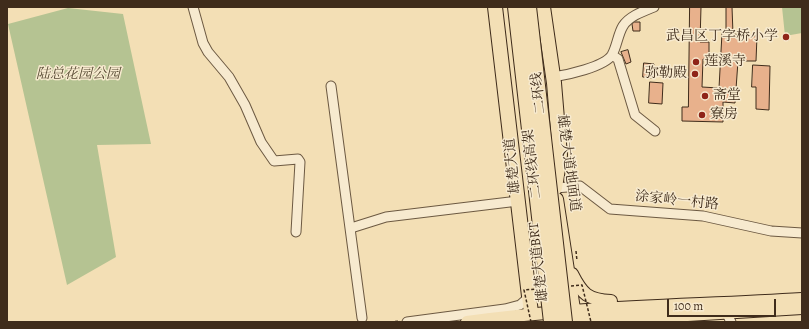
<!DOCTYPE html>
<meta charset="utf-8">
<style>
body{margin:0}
#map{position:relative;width:809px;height:329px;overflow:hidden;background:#f3dfb5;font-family:Alegreya,serif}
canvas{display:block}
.frame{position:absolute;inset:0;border:8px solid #3f2c1b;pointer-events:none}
.scale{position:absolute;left:667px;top:299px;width:109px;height:18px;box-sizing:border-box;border:2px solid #3f2c1b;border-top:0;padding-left:5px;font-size:12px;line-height:14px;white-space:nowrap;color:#3f2c1b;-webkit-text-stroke:3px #f7eacf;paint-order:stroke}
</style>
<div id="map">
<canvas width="809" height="329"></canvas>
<div class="frame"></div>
<div class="scale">100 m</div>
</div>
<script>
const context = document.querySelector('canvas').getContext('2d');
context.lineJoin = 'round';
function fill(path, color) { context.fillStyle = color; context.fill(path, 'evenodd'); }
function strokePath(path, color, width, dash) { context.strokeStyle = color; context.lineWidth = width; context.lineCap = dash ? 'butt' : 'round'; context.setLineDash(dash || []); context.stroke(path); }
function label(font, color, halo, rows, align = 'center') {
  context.font = font + ' Alegreya,"Noto Serif SC",serif'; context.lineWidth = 3; context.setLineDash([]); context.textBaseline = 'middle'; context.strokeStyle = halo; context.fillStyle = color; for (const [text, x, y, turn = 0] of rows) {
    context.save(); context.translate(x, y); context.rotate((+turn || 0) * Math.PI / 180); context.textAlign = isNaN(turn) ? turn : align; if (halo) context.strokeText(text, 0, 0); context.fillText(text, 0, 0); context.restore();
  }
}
fill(new Path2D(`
 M782,7H802V33L785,36Z
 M68,8L123,14L151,144L97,145L116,257L67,285L8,24Z`), '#b5c392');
const building = new Path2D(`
 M690,7H701L700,42H709V60L703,59L702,87L719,88L722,33H726V7H732L733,34L757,36L756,61H738L735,103L723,102V122L682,121V107H688Z
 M635,22H640V31H633L632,24Z
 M628,50L631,62L626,64L621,52Z
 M644,63L654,64L653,78L643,77Z
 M753,65L770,66L769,110L756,109V87H752Z
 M650,82L663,83L662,104L649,103Z`);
fill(building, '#e8b18c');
strokePath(building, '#3f2c1b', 1);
const minor = new Path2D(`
 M193,7L203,43L208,52L229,77L245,105L261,142L274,161L298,159L300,162L296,232
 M612,55L618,59L635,115L655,131
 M553,77C567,75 604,67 612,55C617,46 618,34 623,26C629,16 644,11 654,7
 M331,86L362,318
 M555,188L580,186L610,209L703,216L771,231L802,233
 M351,228L386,217L518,201
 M727,314L731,322
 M407,322L505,309L520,305L529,297`);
const major = new Path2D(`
 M557,199L576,322
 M572,274C582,294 588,300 611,301
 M467,322C578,306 690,306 802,299
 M573,322L802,308`);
const highway = new Path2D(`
 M495,7L531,313
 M543,7L554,83L560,155L555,188
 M609,322L615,319`);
strokePath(minor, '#6c5942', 11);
strokePath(major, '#3f2c1b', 14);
strokePath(highway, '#3f2c1b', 16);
strokePath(new Path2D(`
 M576,251L577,261
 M390,322L400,321`), '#3f2c1b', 1.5, [3, 2]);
strokePath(minor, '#f7eacf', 9);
strokePath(major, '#f3dfb5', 12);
strokePath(highway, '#f3dfb5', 14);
const highwayBridge = new Path2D(`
 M515,7L551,322
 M529,7L565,322`);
strokePath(highwayBridge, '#3f2c1b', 16, []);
strokePath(new Path2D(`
 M571,286L582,285L591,322
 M531,322L524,290L537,289`), '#3f2c1b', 1.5, [3, 2]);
strokePath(highwayBridge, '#f3dfb5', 14);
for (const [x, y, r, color] of [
 [786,37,4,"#8f2418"],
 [696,62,4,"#8f2418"],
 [695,74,4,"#8f2418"],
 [705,96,4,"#8f2418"],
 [702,115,4,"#8f2418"]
]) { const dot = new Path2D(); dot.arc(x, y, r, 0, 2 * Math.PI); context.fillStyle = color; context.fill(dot); strokePath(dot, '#f7eacf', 1.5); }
label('14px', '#3f2c1b', '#f7eacf', [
 ["武昌区丁字桥小学",778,37,"right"],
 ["莲溪寺",704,62],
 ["弥勒殿",687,74,"right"],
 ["斋堂",713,96],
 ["寮房",710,115]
], 'left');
label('italic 14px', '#574a33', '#f7eacf', [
 ["陆总花园公园",78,75]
]);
label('14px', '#3f2c1b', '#f7eacf', [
 ["二环线",539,93,-96],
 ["雄楚大道地面道",568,163,82],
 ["二环线高架",533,164,-97],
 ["雄楚大道",513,166,-96],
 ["涂家岭一村路",677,201,6],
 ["雄楚大道BRT",539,262,-97]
]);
</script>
